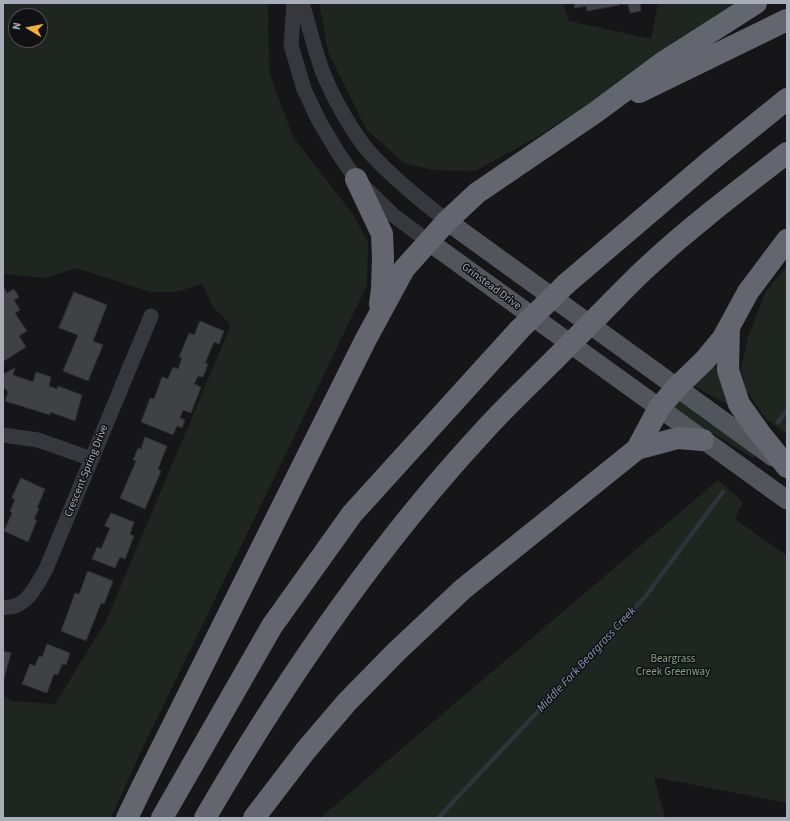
<!DOCTYPE html>
<style>
body{margin:0}
#map{position:relative;width:790px;height:821px;overflow:hidden;background:#161618;font-family:"Source Sans 3",sans-serif}
canvas{display:block}
.frame{position:absolute;inset:0;border:4px solid #a8adb8;pointer-events:none}
.north{position:absolute;left:8px;top:8px;width:40px;height:40px;box-sizing:border-box;background:#111113;border:1px solid #4d4f55;border-radius:50%;rotate:280deg;font-size:11px;font-weight:700;line-height:16px;text-align:center;color:#a8adb8}
.north::after{content:'';display:block;margin:auto;width:14px;height:18px;background:#f2b134;clip-path:polygon(50% 0,100% 100%,50% 72%,0 100%)}
</style>
<div id="map">
<canvas width="790" height="821"></canvas>
<div class="frame"></div>
<div class="north">N</div>
</div>
<script>
const context = document.querySelector('canvas').getContext('2d');
context.lineJoin = 'round';
function fill(path, color) { context.fillStyle = color; context.fill(path, 'evenodd'); }
function strokePath(path, color, width, dash) { context.strokeStyle = color; context.lineWidth = width; context.lineCap = dash ? 'butt' : 'round'; context.setLineDash(dash || []); context.stroke(path); }
function label(font, color, halo, rows, align = 'center') {
  context.font = font + ' "Source Sans 3",sans-serif'; context.lineWidth = 3; context.setLineDash([]); context.textBaseline = 'middle'; context.strokeStyle = halo; context.fillStyle = color; for (const [text, x, y, turn = 0] of rows) {
    context.save(); context.translate(x, y); context.rotate((+turn || 0) * Math.PI / 180); context.textAlign = isNaN(turn) ? turn : align; if (halo) context.strokeText(text, 0, 0); context.fillText(text, 0, 0); context.restore();
  }
}
fill(new Path2D(`
 M3,3H268L269,72L293,137L352,213L368,242L367,285L296,433L141,751L111,818H3V695L11,701L55,704L106,621L231,325L213,307L202,284L176,292H150L76,268L46,278L3,274ZM16,16H40V40H16Z
 M319,3H563L569,21L651,39L658,3H741L672,50L539,136L475,171L432,170L404,163L366,129L328,52Z
 M787,265V434L766,419L746,390L741,369L748,337L765,293Z
 M718,358L729,405L693,386Z
 M678,400L755,455L753,458L672,408Z
 M718,480L743,502L735,519L787,556V803L654,777L665,818H320Z`), '#1e261f');
strokePath(new Path2D(`
 M778,422L787,410
 M438,818L645,597L723,492`), '#2c353c', 4.5);
const building = new Path2D(`
 M574,3H619L620,5L587,11L586,6L575,8Z
 M623,3H640L641,11L630,13L628,4L623,5Z
 M3,287L7,293L14,289L19,297L14,300L20,310L15,313L27,331L19,336L26,347L4,361L3,360Z
 M74,292L107,305L93,341L103,345L88,381L63,371L78,335L59,328Z
 M200,321L224,331L219,344L214,342L205,363L208,364L203,377L198,376L194,384L201,387L191,413L183,410L180,418L185,420L182,428L177,426L173,435L141,422L150,398L154,399L162,377L168,379L173,367L178,369L182,358L179,357L189,333L194,335Z
 M15,368L13,375L33,382L36,372L51,377L49,386L57,389L58,386L82,395L75,421L50,412V415L5,401L8,392L3,386L4,374Z
 M145,437L167,446L158,469L161,471L145,509L120,498L136,461L133,460L138,448L141,449Z
 M21,478L45,489L37,508L39,509L34,519L37,520L28,542L4,531L12,513L10,511L15,500L12,498Z
 M111,513L134,522L130,534L134,536L125,559L120,557L115,568L92,559L97,547L101,549L110,528L105,526Z
 M88,571L113,581L104,604L101,603L86,641L61,631L75,593L79,594Z
 M47,644L70,653L66,665L62,664L58,675L54,674L47,693L22,684L30,664L35,666L39,656L42,657Z
 M3,651L11,653L4,679L3,678Z`);
fill(building, '#404145');
strokePath(building, '#303034', 1);
strokePath(new Path2D(`
 M294,3L291,45L304,89L319,121L340,156L356,179L393,215L428,241
 M302,3C309,25 314,48 322,70C331,94 354,136 371,154C394,179 420,200 447,221
 M3,435L38,440L92,459
 M3,607C26,610 36,586 46,569L151,316`), '#37383d', 15);
strokePath(new Path2D(`
 M447,221L773,457
 M428,241L787,500`), '#53555c', 19);
strokePath(new Path2D(`
 M639,92L787,20
 M356,179L382,234L383,257L382,289L380,304
 M566,284L709,162L787,99
 M600,314C615,299 630,283 645,269C690,227 739,190 787,153
 M729,327L728,370L739,404L759,432L787,467
 M637,449L678,438L703,440
 M127,818L141,789L366,339L404,269L447,221L477,193L596,112L662,63L756,3
 M162,818L272,626L352,514L519,330
 M205,818C284,682 374,550 481,434C504,408 530,384 555,359
 M254,818L306,750L347,702L396,652L463,589L637,449L659,408L677,387L705,360L723,338L748,292L787,240`), '#63666e', 22);
strokePath(new Path2D(`
 M519,330L566,284
 M555,359L600,314`), '#63666e', 22);
label('11px', '#a8adb8', '#111113', [
 ["Grinstead Drive",491,287,36],
 ["Crescent Spring Drive",87,471,-68]
]);
label('11px', '#7fa381', '#111113', [
 ["Beargrass",673,660],
 ["Creek Greenway",673,673]
]);
label('italic 12px', '#7f9bb3', '#111113', [
 ["Middle Fork Beargrass Creek",587,660,-47]
]);
</script>
